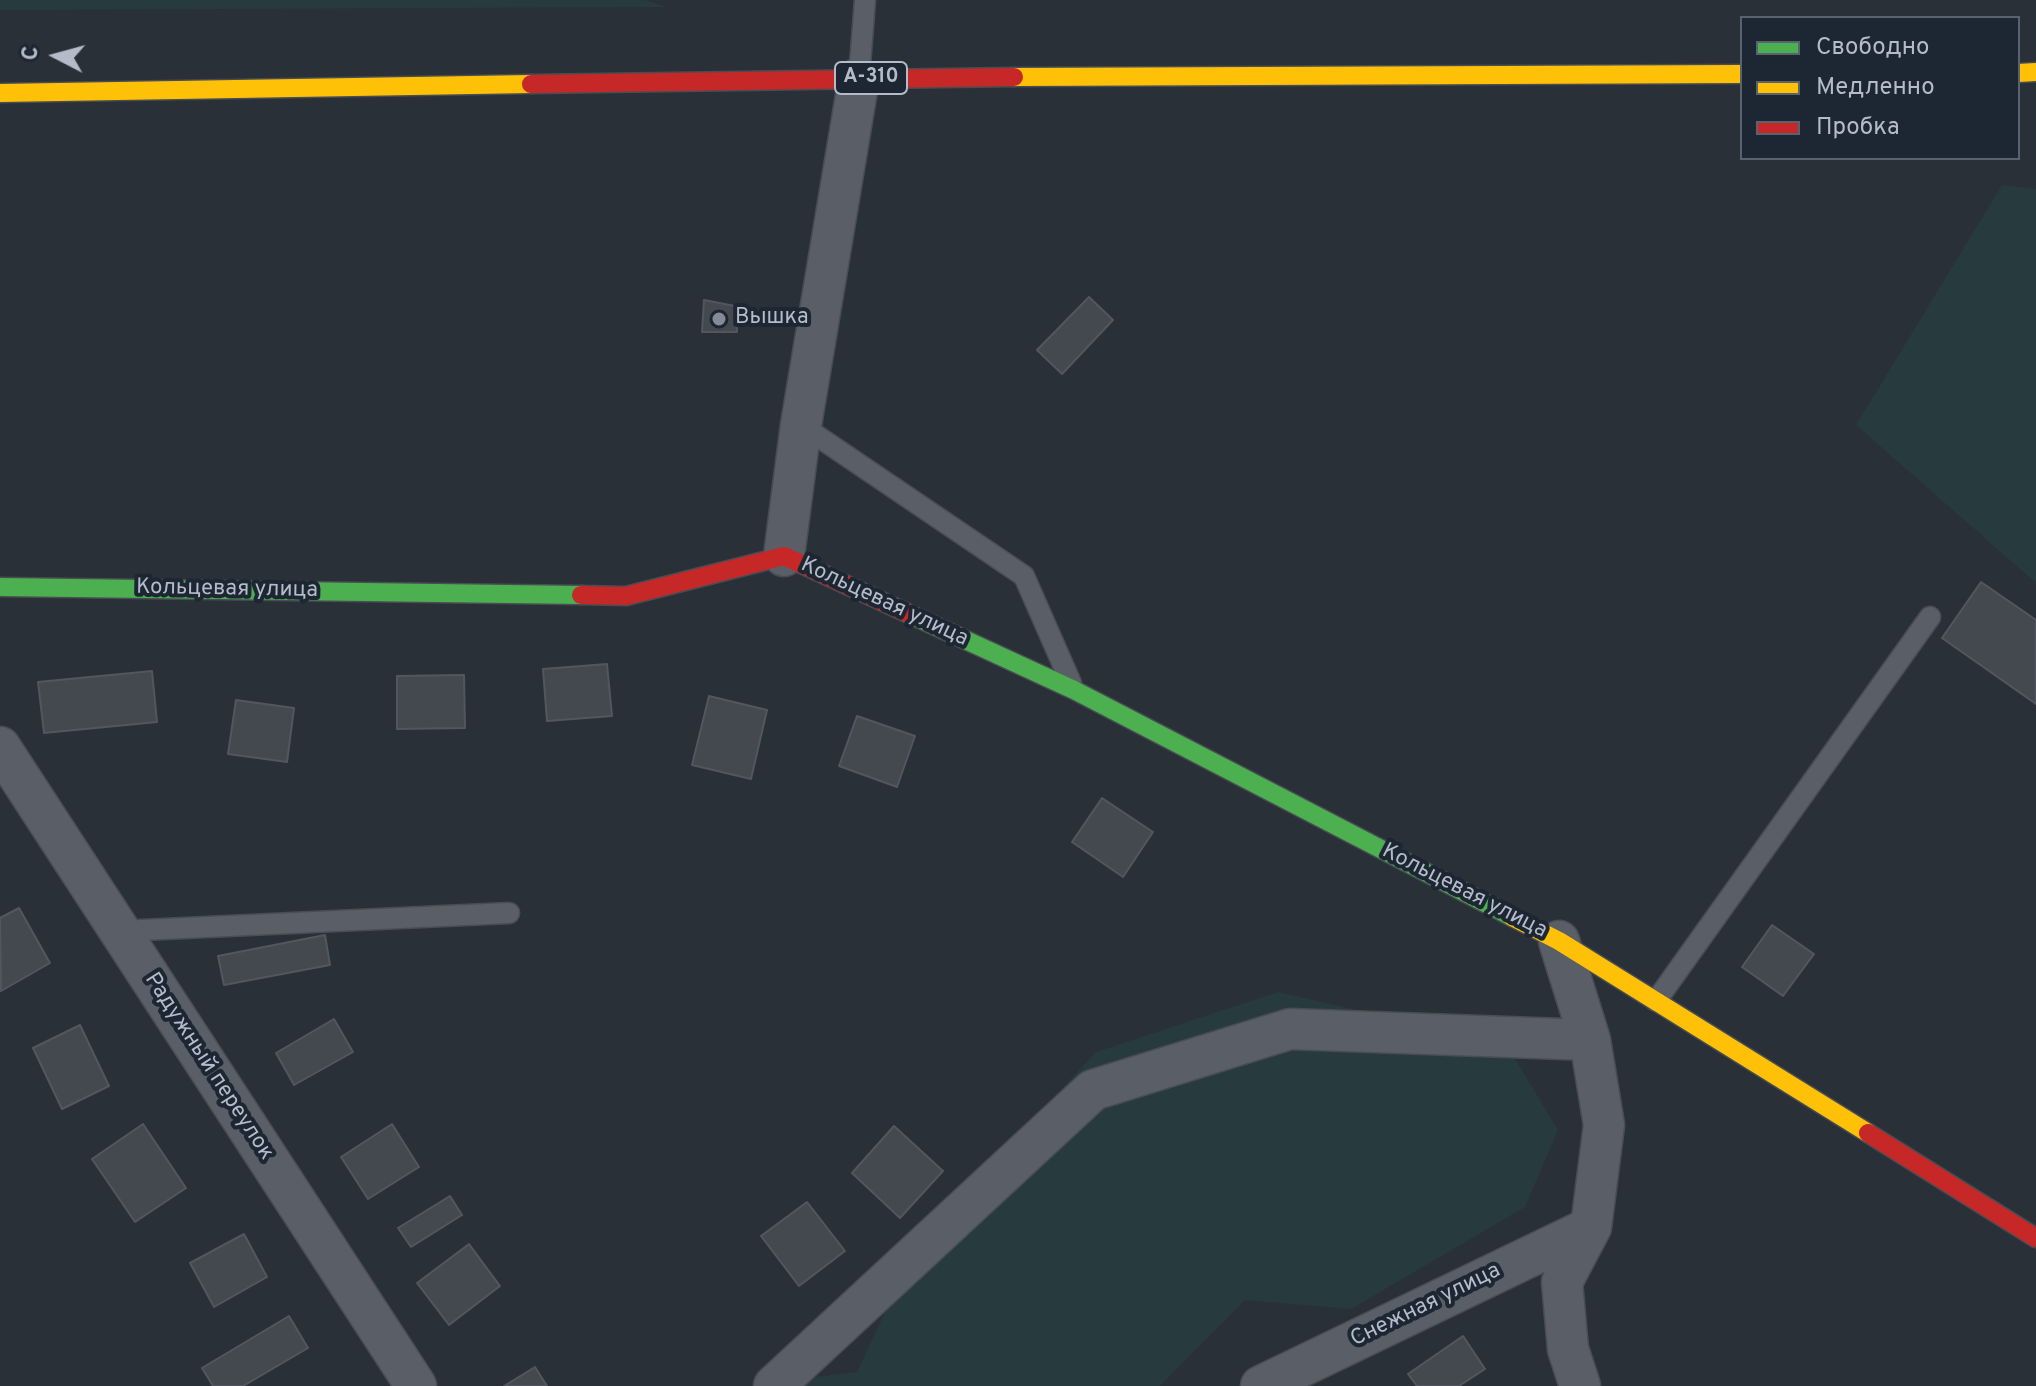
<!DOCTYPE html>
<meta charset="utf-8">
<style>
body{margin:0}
#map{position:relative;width:2036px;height:1386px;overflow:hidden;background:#2a3038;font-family:Overpass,sans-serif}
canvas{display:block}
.legend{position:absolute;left:1740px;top:16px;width:280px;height:144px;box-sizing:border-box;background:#1d2633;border:2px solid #59626f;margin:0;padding:10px 14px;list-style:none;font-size:24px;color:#b4bcc9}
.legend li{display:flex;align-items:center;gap:16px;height:40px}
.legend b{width:40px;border:2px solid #59626f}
.north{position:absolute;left:16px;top:16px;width:80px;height:80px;-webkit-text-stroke:6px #1d2633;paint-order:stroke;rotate:276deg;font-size:22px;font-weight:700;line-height:32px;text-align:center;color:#b4bcc9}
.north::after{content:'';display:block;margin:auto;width:28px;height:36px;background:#b4bcc9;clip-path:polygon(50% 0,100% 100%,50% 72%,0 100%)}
</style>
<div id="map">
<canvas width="2036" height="1386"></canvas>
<ul class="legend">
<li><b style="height:10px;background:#4caf50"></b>Свободно</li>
<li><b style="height:10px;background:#ffc107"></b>Медленно</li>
<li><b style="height:10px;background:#c62828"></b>Пробка</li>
</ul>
<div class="north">С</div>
</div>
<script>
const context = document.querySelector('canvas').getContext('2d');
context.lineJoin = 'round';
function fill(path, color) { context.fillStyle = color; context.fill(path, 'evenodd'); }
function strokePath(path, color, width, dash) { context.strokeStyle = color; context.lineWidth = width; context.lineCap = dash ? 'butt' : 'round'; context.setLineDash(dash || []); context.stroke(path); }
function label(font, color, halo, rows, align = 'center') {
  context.font = font + ' Overpass,sans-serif'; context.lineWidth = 8; context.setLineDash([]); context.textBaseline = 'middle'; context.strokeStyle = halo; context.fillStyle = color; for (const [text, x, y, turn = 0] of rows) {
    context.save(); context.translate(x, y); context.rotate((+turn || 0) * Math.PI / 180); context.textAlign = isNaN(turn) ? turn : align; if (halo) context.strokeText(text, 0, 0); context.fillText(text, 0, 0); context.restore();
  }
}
fill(new Path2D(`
 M0,0H645L667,7L0,10Z
 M2002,185L2036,189V583L1856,425Z
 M1278,992L1506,1044L1558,1130L1525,1207L1351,1309L1245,1300L1160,1386H759L762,1383L857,1372L916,1246L1096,1052Z`), '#273a3e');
const building = new Path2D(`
 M1089,297L1113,320L1062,374L1037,350Z
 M704,300L735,306L737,332H702Z
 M1981,582L2036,620V704L1942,638Z
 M607,664L612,716L547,721L543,669Z
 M152,671L157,722L44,733L38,682Z
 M464,675L465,728L397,729V676Z
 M709,696L767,710L751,779L692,765Z
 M236,700L294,708L287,762L228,754Z
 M857,716L915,736L897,787L839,766Z
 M1102,798L1153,832L1123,877L1072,842Z
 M19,908L50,963L1,991L0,918Z
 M1772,925L1814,954L1783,996L1742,967Z
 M325,935L330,965L224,985L218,956Z
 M334,1019L353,1052L294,1085L276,1053Z
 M80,1025L109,1086L62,1109L33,1048Z
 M143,1124L186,1188L135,1222L92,1159Z
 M392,1124L419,1167L368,1199L341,1157Z
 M894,1126L943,1171L900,1218L852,1173Z
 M450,1196L462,1215L411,1247L398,1228Z
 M807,1202L845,1251L799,1286L761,1236Z
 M244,1234L267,1277L214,1307L190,1263Z
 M469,1244L500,1286L449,1325L417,1283Z
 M289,1316L308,1348L243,1386H213L202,1368Z
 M1463,1336L1485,1369L1459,1386H1417L1408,1374Z
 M535,1367L547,1386H504Z`);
fill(building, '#444950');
strokePath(building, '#52575f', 2);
const lane = new Path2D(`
 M859,78L865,0
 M801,425L1024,576L1071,683
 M120,931L509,913
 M1656,1001L1930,617`);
const street = new Path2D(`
 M784,556L801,425L859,78
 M0,747L416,1386
 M1559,941L1590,1040L1604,1125L1591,1227L1562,1282L1568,1349L1580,1386
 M774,1386L1093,1090L1290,1029L1590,1040
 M1261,1386L1591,1227`);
const fast = new Path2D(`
 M0,587L581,595
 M907,613L1074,690L1512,917`);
const slow = new Path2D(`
 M2018,73L2036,72
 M1014,77L1742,74
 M0,93L531,84
 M1512,917L1559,941L1868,1133`);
const jam = new Path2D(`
 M531,84L1014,77
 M581,595L626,596L784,556L907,613
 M1868,1133L2036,1238`);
strokePath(lane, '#484c53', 23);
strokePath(street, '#484c53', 43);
strokePath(fast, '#484c53', 21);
strokePath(slow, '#484c53', 21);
strokePath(jam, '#484c53', 21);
strokePath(lane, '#5a5e66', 20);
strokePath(street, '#5a5e66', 40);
strokePath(fast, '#4caf50', 18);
strokePath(slow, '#ffc107', 18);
strokePath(jam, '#c62828', 18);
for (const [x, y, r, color] of [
 [719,319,8,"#848b96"]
]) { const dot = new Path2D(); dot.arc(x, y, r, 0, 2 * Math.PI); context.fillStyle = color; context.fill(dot); strokePath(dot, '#1d2633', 3); }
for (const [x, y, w] of [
 [871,78,72]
]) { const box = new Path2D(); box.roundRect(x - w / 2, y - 16, w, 32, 6); context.fillStyle = '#1d2633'; context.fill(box); strokePath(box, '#b4bcc9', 2); }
label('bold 20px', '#b4bcc9', null, [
 ["А-310",871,78]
]);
label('22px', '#b4bcc9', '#1d2633', [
 ["Вышка",735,319]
], 'left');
label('22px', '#b4bcc9', '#1d2633', [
 ["Кольцевая улица",227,590,1],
 ["Кольцевая улица",884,603,25],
 ["Кольцевая улица",1464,892,27],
 ["Радужный переулок",208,1067,57],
 ["Снежная улица",1426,1306,-26]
]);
</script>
